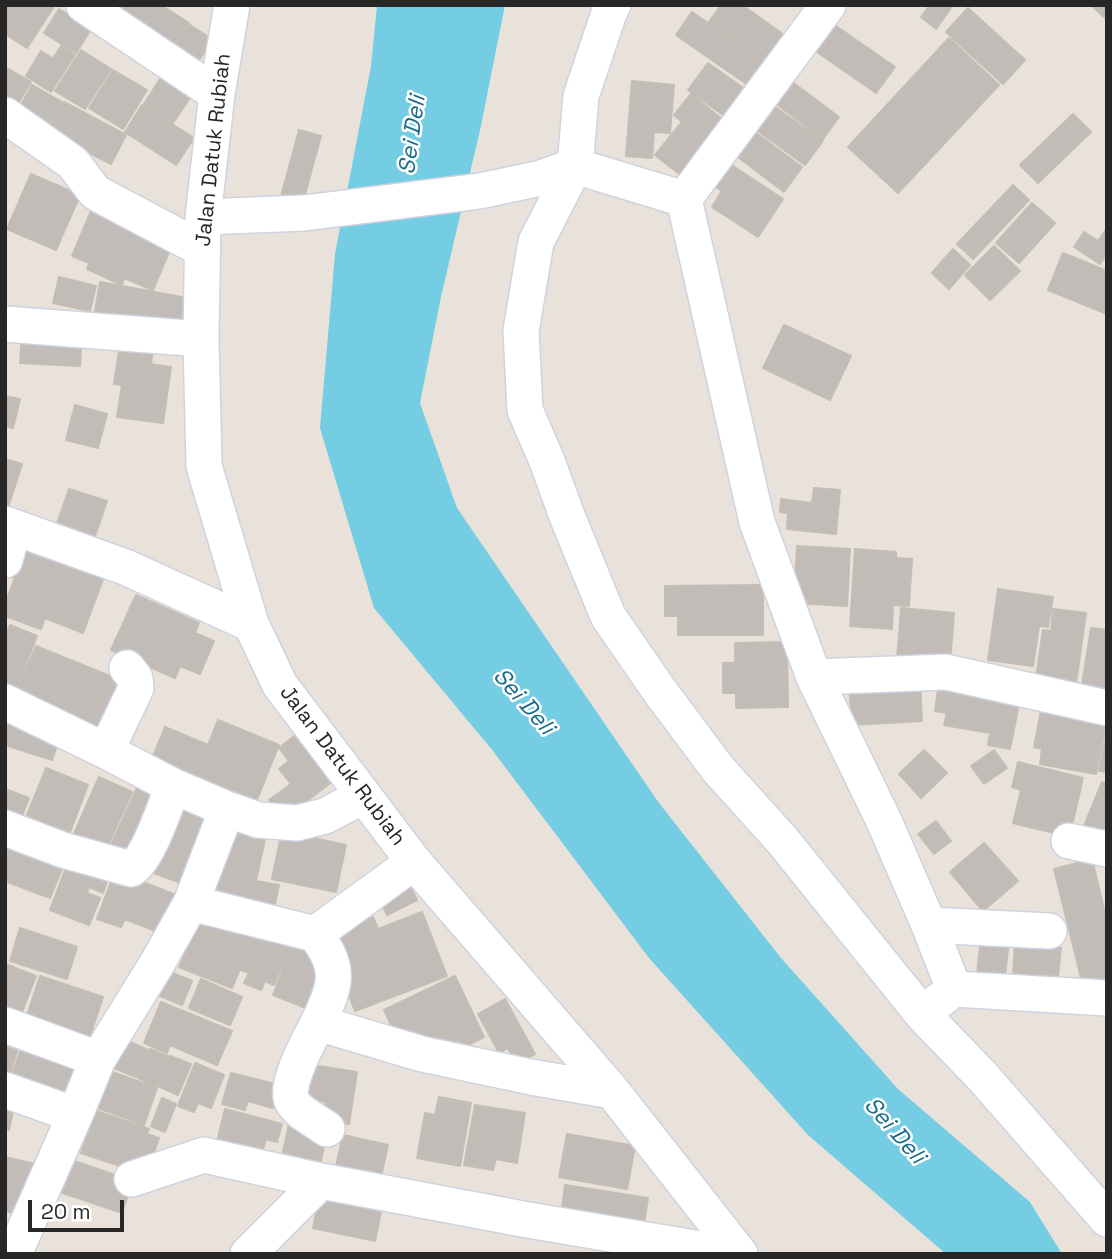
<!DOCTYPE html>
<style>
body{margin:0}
#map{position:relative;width:1112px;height:1259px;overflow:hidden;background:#e9e2da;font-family:"Space Grotesk",sans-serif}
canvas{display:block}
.frame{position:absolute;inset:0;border:7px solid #272727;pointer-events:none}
.scale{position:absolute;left:28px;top:1200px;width:96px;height:32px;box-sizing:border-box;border:4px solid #272727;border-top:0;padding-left:9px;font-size:21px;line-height:24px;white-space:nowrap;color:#272727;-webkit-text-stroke:5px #fff;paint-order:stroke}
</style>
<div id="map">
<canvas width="1112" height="1259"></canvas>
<div class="frame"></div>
<div class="scale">20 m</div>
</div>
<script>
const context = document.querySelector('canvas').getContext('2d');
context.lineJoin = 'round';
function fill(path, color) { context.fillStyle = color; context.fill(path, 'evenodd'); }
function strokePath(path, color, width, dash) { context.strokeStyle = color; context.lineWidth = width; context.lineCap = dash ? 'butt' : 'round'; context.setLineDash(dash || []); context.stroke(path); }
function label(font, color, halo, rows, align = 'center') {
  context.font = font + ' "Space Grotesk",sans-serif'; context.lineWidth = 5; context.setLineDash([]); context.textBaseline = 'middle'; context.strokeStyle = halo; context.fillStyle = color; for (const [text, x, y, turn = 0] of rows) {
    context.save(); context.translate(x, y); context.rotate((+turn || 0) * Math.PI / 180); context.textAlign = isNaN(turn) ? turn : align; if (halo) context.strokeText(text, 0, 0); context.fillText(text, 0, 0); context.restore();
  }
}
fill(new Path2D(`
 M377,5H505L481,126L441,297L420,403L457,508L659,803L781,958L898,1089L1030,1202L1062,1254H946L808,1135L649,958L493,751L374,608L320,428L335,254L371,66Z`), '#74cde3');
const building = new Path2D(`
 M5,5H48L53,8L27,48L5,34Z
 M102,5H161L189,23L171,50Z
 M721,5H742L784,35L765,62L709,22Z
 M930,5H953L936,29L921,17Z
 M1091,5H1107V20Z
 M968,8L1025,60L1003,84L946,32Z
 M59,9L91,29L76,53L44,33Z
 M692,12L771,67L755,90L676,35Z
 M190,25L213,40L190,73L168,57Z
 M836,26L895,67L876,93L817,52Z
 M949,38L999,85L898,193L848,147Z
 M61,46L75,55L67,67L53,59Z
 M81,50L111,69L85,109L55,91Z
 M41,51L67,67L51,92L26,76Z
 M708,63L752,94L733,122L688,90Z
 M5,67L31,82L13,112L5,108Z
 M167,68L197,87L173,123L144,104Z
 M113,70L147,90L123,129L89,108Z
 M787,78L839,117L823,139L771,100Z
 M632,81L674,85L670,133L654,132L652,158L626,156Z
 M32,85L62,102L45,133L15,116Z
 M691,94L732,127L688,181L655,155L682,122L674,115Z
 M64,102L126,135L111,164L76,146L45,138Z
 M768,102L823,141L805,165L751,126Z
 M142,105L194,138L176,165L125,132Z
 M1073,114L1091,132L1038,183L1020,165Z
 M299,130L321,136L301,209L279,204Z
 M752,130L802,167L784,192L734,154Z
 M727,162L783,199L758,237L712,207L722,191L712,184Z
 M31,174L80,195L56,250L7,229Z
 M1013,185L1029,200L973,259L957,244Z
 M1032,203L1055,223L1019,263L996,243Z
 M94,204L175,238L153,290L124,278L122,285L87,269L89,263L72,256Z
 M1107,228V254L1100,264L1074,247L1084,232L1098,241Z
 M994,246L1020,271L990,300L965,275Z
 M953,249L970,265L949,289L932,273Z
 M1063,253L1107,271V314L1048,290Z
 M59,277L96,286L90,311L53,303Z
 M100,282L187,298L181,333L94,317Z
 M784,325L851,356L830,400L763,368Z
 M22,331L82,334L80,366L20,363Z
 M120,345L153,349L151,364L171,367L163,423L117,417L122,385L114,384Z
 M5,396L20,399L13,428L5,426Z
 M75,405L107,414L98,448L66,440Z
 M5,459L22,464L5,517Z
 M814,488L840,490L836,534L787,529L788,513L780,512L781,499L812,503Z
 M69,489L107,501L92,545L54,532Z
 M14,537L106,571L83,633L45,618L41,629L5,616V603L15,578L5,574Z
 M797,546L850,549L847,606L794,603Z
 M855,549L896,552V558L912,559L909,606L893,605L892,629L850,626Z
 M763,585V635H678V616H665V586Z
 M998,589L1053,597L1048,627L1039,626L1033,666L988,660Z
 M136,595L199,623L195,633L214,641L200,674L180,666L175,678L111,650Z
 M901,608L954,613L950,664L897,660Z
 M1053,609L1086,613L1075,690L1036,678L1043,630L1051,631Z
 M10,625L37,636L13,696L5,693V636Z
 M1091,628L1107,630V705L1093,696L1095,687L1082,685Z
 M787,642L788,707L736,708V693H723V663H735V643Z
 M36,646L122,681L96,735L15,695Z
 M920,680L922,721L852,725L849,684Z
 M952,686L1020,699L1010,749L988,745L990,733L944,725L947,713L935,711L938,690L951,692Z
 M1041,711L1056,714L1107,718L1096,774L1040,764L1042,749L1034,747Z
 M5,715L61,734L52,760L5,745Z
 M218,720L279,745L252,812L148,769L165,727L208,745Z
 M1107,730V772L1099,771Z
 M298,733L334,780L284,819L269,800L291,784L279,769L289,761L279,748Z
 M924,750L947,773L921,798L899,774Z
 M994,750L1007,768L984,784L971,766Z
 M1018,762L1083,778L1071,830L1056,826L1054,833L1013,823L1021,790L1012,787Z
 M46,768L88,785L70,832L27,815Z
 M99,777L132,792L106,850L73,836Z
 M140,781L167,793L135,864L108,852Z
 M1102,782L1107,784V835L1084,826Z
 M5,789L29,798L17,829L5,824Z
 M171,793L218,810L189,886L143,869Z
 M936,821L951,841L934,854L918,834Z
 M224,830L265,839L256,881L279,885L273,913L209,899Z
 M282,831L346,845L336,892L272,879Z
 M5,832L67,856L50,898L5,881Z
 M984,843L1018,881L983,911L950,872Z
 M70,857L110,872L103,893L89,887L87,893L100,898L89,925L50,910Z
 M1092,859L1107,921V980L1083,986L1054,869Z
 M115,871L181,897L166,935L125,919L121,927L97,919Z
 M406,879L417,900L387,915L376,894Z
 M202,911L255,933L232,988L179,967Z
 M422,912L447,976L355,1011L325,935L373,917L378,929Z
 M20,928L77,947L67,979L10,961Z
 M257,933L290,948L274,985L265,981L261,990L244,983L249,973L241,970Z
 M981,937L1009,940L1005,977L977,974Z
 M1015,944L1061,948L1058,977L1013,974Z
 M292,947L330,962L311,1010L273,995Z
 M5,964L14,967L5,989Z
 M15,968L36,976L17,1025L5,1021V994Z
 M163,969L192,981L182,1005L153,993Z
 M40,976L103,997L85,1051L22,1030Z
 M455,976L484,1037L462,1048L458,1040L451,1044L449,1038L436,1044L433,1036L419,1042L414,1032L398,1040L384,1010Z
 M201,979L242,997L230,1025L189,1008Z
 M505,999L535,1054L516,1064L508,1048L499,1053L478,1014Z
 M161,1002L232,1031L217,1065L170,1045L167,1053L144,1043Z
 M5,1029L22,1035L8,1081H5Z
 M25,1037L81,1056L68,1097L11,1078Z
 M121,1038L148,1050L136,1077L109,1066Z
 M150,1049L168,1056L156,1086L138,1078Z
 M170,1056L191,1064L178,1095L158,1086Z
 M195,1063L224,1075L211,1108L198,1103L194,1112L178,1106Z
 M312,1065L357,1072L349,1124L324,1121L326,1102L306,1099Z
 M101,1068L157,1088L144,1125L87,1104Z
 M231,1073L279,1085L273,1108L248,1101L245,1110L222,1104Z
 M439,1097L471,1103L460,1166L417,1158L425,1113L435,1115Z
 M162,1098L176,1104L165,1132L151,1126Z
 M475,1105L525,1113L517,1163L496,1159L493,1170L464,1165Z
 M5,1106L14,1107L9,1130L5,1129Z
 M85,1107L149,1129L147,1134L159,1138L151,1162L135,1171L81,1153L90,1126L80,1123Z
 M225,1109L282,1124L277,1142L266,1139L262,1153L217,1142Z
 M289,1124L327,1133L318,1174L280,1166Z
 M567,1134L635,1146L627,1189L559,1177Z
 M343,1135L388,1145L379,1186L334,1175Z
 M5,1157L39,1165L22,1215L5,1211Z
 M68,1159L133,1181L122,1213L57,1191Z
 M565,1185L648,1198L643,1229L561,1215Z
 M321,1189L383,1202L375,1241L313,1228Z`);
fill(building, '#c1bcb7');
strokePath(building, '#c4bdb4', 2);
const street = new Path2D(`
 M84,5L217,94
 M232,5L217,94L203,217L201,339L204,466L251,624L280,685L414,862L612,1091L740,1254
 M613,5L609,13L581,96L575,166L536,242L521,331L525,410L547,461L567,516L608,616L659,690L718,769L782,840L923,1015L982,1076L1107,1219
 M5,115L73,163L95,192L100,195L202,249
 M684,199L828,5
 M203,217L304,213L480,191L541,178L575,166L684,199L757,522L814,677L884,821L929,925L954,989
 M5,324L201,339
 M5,524L125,567L251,624
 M5,560L14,527
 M127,668L135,678L136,688L106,751L173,786L227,809
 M814,677L946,672L1107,708
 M5,702L106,751
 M5,828L63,850L131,869C147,862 166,804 173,786
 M1069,841L1107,849
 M191,903L315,934C342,968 336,986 318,1023
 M929,925L1049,931
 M315,934L414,862
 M936,1003L954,989L1107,998
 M5,1025L98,1059
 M5,1090L75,1115L14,1254
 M75,1115L98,1059L158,962L191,903L227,809L258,820L297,823L325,816L363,796
 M327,1129C317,1121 298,1113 292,1101C284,1084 310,1039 318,1023L422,1054L531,1077L612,1091
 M132,1179L204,1155L321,1181L528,1220L730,1254
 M248,1254L321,1181`);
strokePath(street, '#cfd3df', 38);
strokePath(street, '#fff', 35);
label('21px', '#272727', '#fff', [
 ["Jalan Datuk Rubiah",214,150,-84],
 ["Jalan Datuk Rubiah",342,766,53]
]);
label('italic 23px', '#186b8b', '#fff', [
 ["Sei Deli",413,135,-82],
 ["Sei Deli",523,702,49],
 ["Sei Deli",894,1131,49]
]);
</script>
